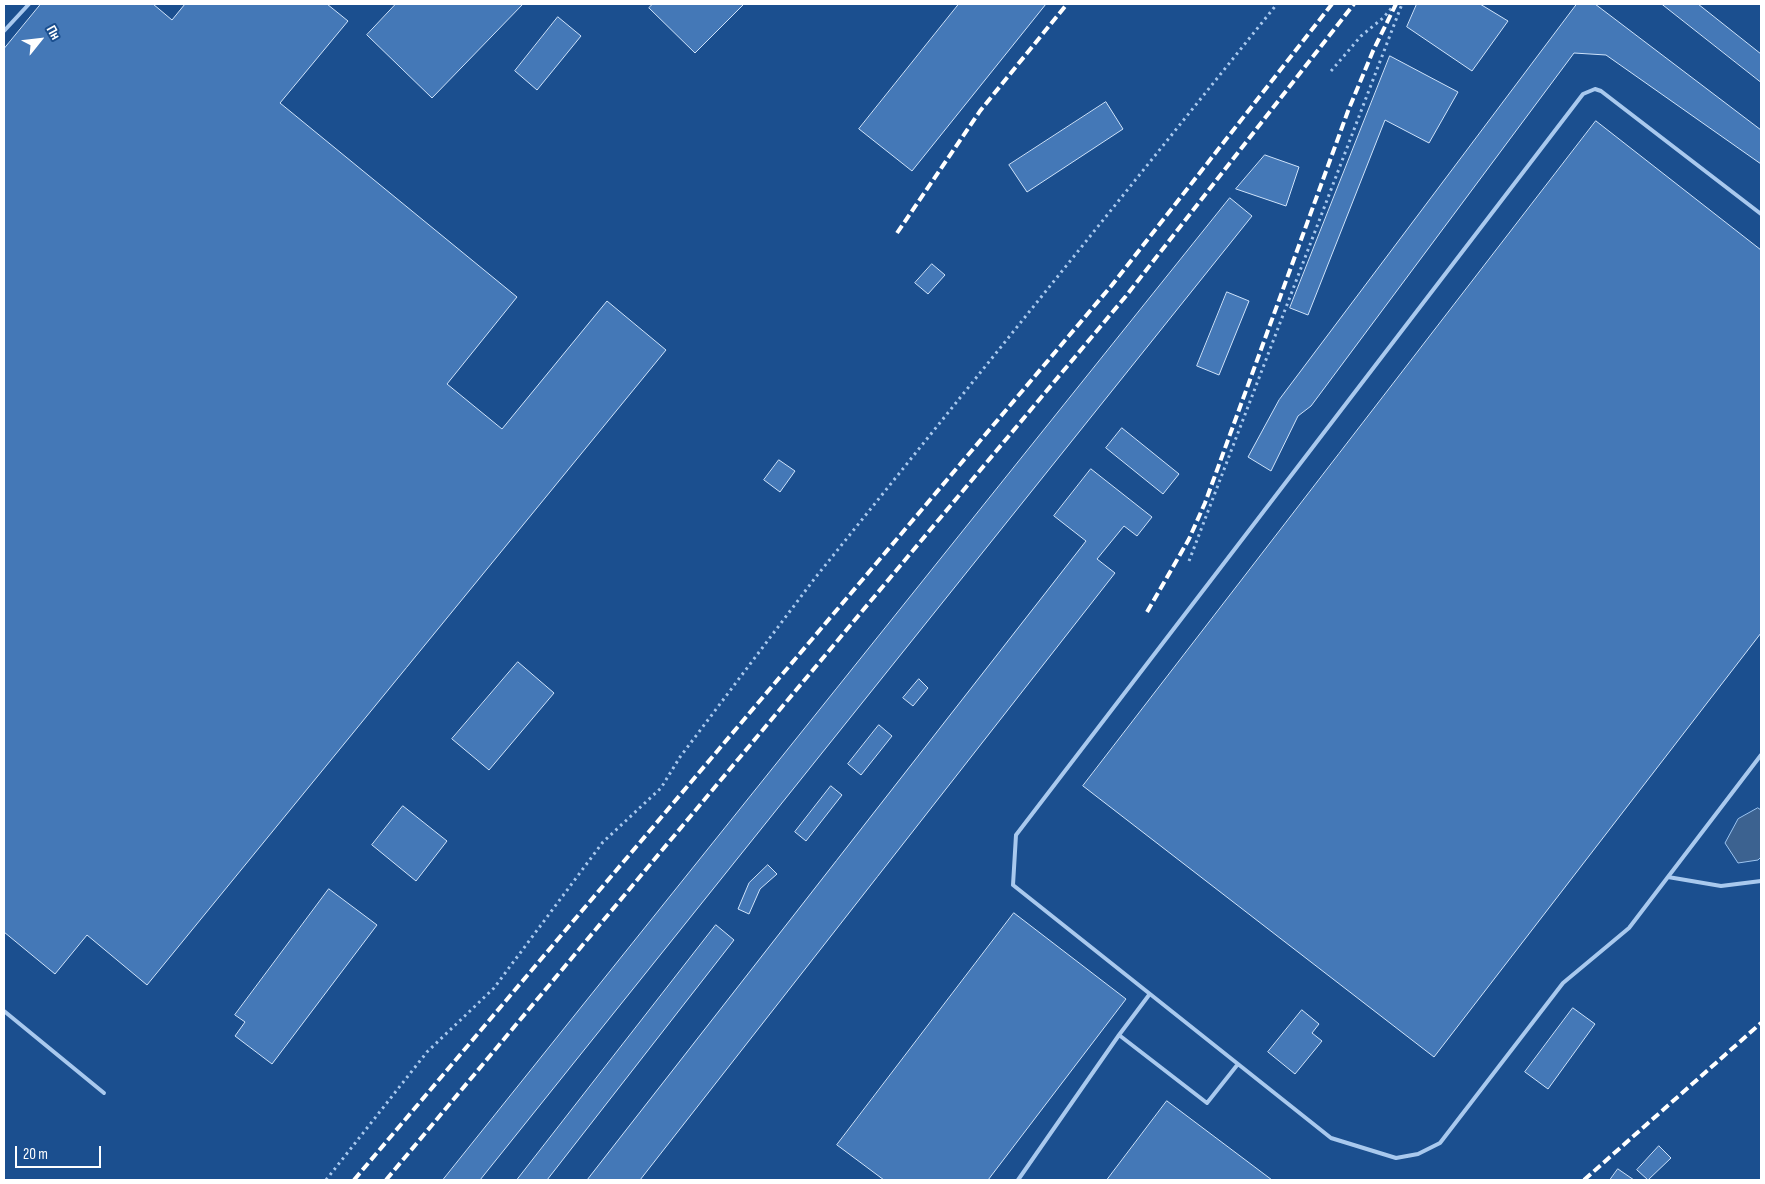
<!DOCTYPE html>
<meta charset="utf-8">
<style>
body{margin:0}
#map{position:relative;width:1765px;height:1184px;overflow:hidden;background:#1b4f8f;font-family:"Sofia Sans Condensed",sans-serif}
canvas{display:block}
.frame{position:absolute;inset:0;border:5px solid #fff;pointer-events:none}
.north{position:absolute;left:15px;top:15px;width:50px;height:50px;-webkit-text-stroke:4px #1b4f8f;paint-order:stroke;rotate:61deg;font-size:14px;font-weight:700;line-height:20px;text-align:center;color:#fff}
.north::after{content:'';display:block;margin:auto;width:18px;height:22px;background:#fff;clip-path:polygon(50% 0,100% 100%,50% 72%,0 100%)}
.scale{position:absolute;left:15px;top:1146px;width:86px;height:22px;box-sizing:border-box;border:2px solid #fff;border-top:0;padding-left:6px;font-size:15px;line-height:18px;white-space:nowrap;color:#fff;-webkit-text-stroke:4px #1b4f8f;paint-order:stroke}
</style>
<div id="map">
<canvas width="1765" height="1184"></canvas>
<div class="frame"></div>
<div class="north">Пн</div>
<div class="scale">20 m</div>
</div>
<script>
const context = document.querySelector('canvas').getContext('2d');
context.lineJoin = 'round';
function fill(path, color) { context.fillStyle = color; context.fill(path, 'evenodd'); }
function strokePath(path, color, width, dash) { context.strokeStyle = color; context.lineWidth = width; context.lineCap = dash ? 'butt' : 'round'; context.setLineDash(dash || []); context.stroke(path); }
const water = new Path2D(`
 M1758,808L1761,810V857L1758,860L1738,863L1725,843L1738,819Z`);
fill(water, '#3c6290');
strokePath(water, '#9cc4f0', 1);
const building = new Path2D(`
 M41,4H153L172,20L185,4H327L348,21L280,103L517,297L447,384L502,429L607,301L666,350L147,985L87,935L55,974L4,932V49Z
 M396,4H523L432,98L367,35Z
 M653,4H744L695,53L649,8Z
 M959,4H1046L912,171L859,129Z
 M1417,4H1480L1508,21L1472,71L1407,27Z
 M1577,4H1595L1761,130V164L1606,55L1574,53L1311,406L1298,416L1271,471L1248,457L1279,400Z
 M1662,4H1698L1761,54V82Z
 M558,17L581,36L537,90L515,71Z
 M1390,56L1458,92L1429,143L1385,120L1308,315L1290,308Z
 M1106,102L1123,129L1027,192L1009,165Z
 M1596,121L1761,250V633L1434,1057L1083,786Z
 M1265,155L1299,167L1286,206L1236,189Z
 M1230,198L1252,216L480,1180H443Z
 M932,264L945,275L928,294L915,283Z
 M1227,292L1249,301L1219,375L1197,366Z
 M1122,428L1179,474L1163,494L1106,448Z
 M779,460L795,471L780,492L764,480Z
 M1091,469L1152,517L1137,536L1124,526L1097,559L1115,573L640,1180H587L1086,541L1054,516Z
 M518,662L554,693L489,770L452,739Z
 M919,679L928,688L913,706L903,698Z
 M879,725L892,736L861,775L848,764Z
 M831,786L842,795L806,841L795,832Z
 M403,806L447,841L416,881L372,845Z
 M768,865L777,874L760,889L749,914L738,909L749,883Z
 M329,889L377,925L272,1064L235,1036L245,1022L235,1015Z
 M1014,913L1126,999L988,1180H884L837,1145Z
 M716,925L734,940L547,1180H517Z
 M1573,1008L1595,1024L1548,1089L1525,1072Z
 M1302,1010L1319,1024L1312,1033L1322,1041L1295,1074L1268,1052Z
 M1167,1101L1272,1180H1107Z
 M1659,1146L1671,1158L1648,1180L1637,1170Z
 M1618,1169L1634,1180H1610Z`);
fill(building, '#4478b7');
strokePath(building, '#cfe3fa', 1);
strokePath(new Path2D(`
 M1331,71L1361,36L1383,18L1395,4
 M1189,561L1402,4
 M326,1180L427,1052L494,988L603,842L661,788L680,757L815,578L1277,4`), '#a9c9ee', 3, [2.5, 4]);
strokePath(new Path2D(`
 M4,31L29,4
 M1761,214L1601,91L1595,89L1583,94L1016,835L1013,885L1331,1138L1396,1158L1418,1154L1440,1143L1563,983L1629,928L1761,755
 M1668,877L1721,886L1761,881
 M4,1011L104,1093
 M1119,1035L1207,1103L1238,1064
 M1018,1180L1119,1035L1149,995`), '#a9c9ee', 4);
strokePath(new Path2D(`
 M897,233L980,111L1067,4
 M1147,612L1189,539L1205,503L1348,111L1373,51L1396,4
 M354,1180L1112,285L1332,4
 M386,1180L1126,296L1354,4
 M1584,1180L1761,1023`), '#fff', 4, [9, 4]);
</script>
